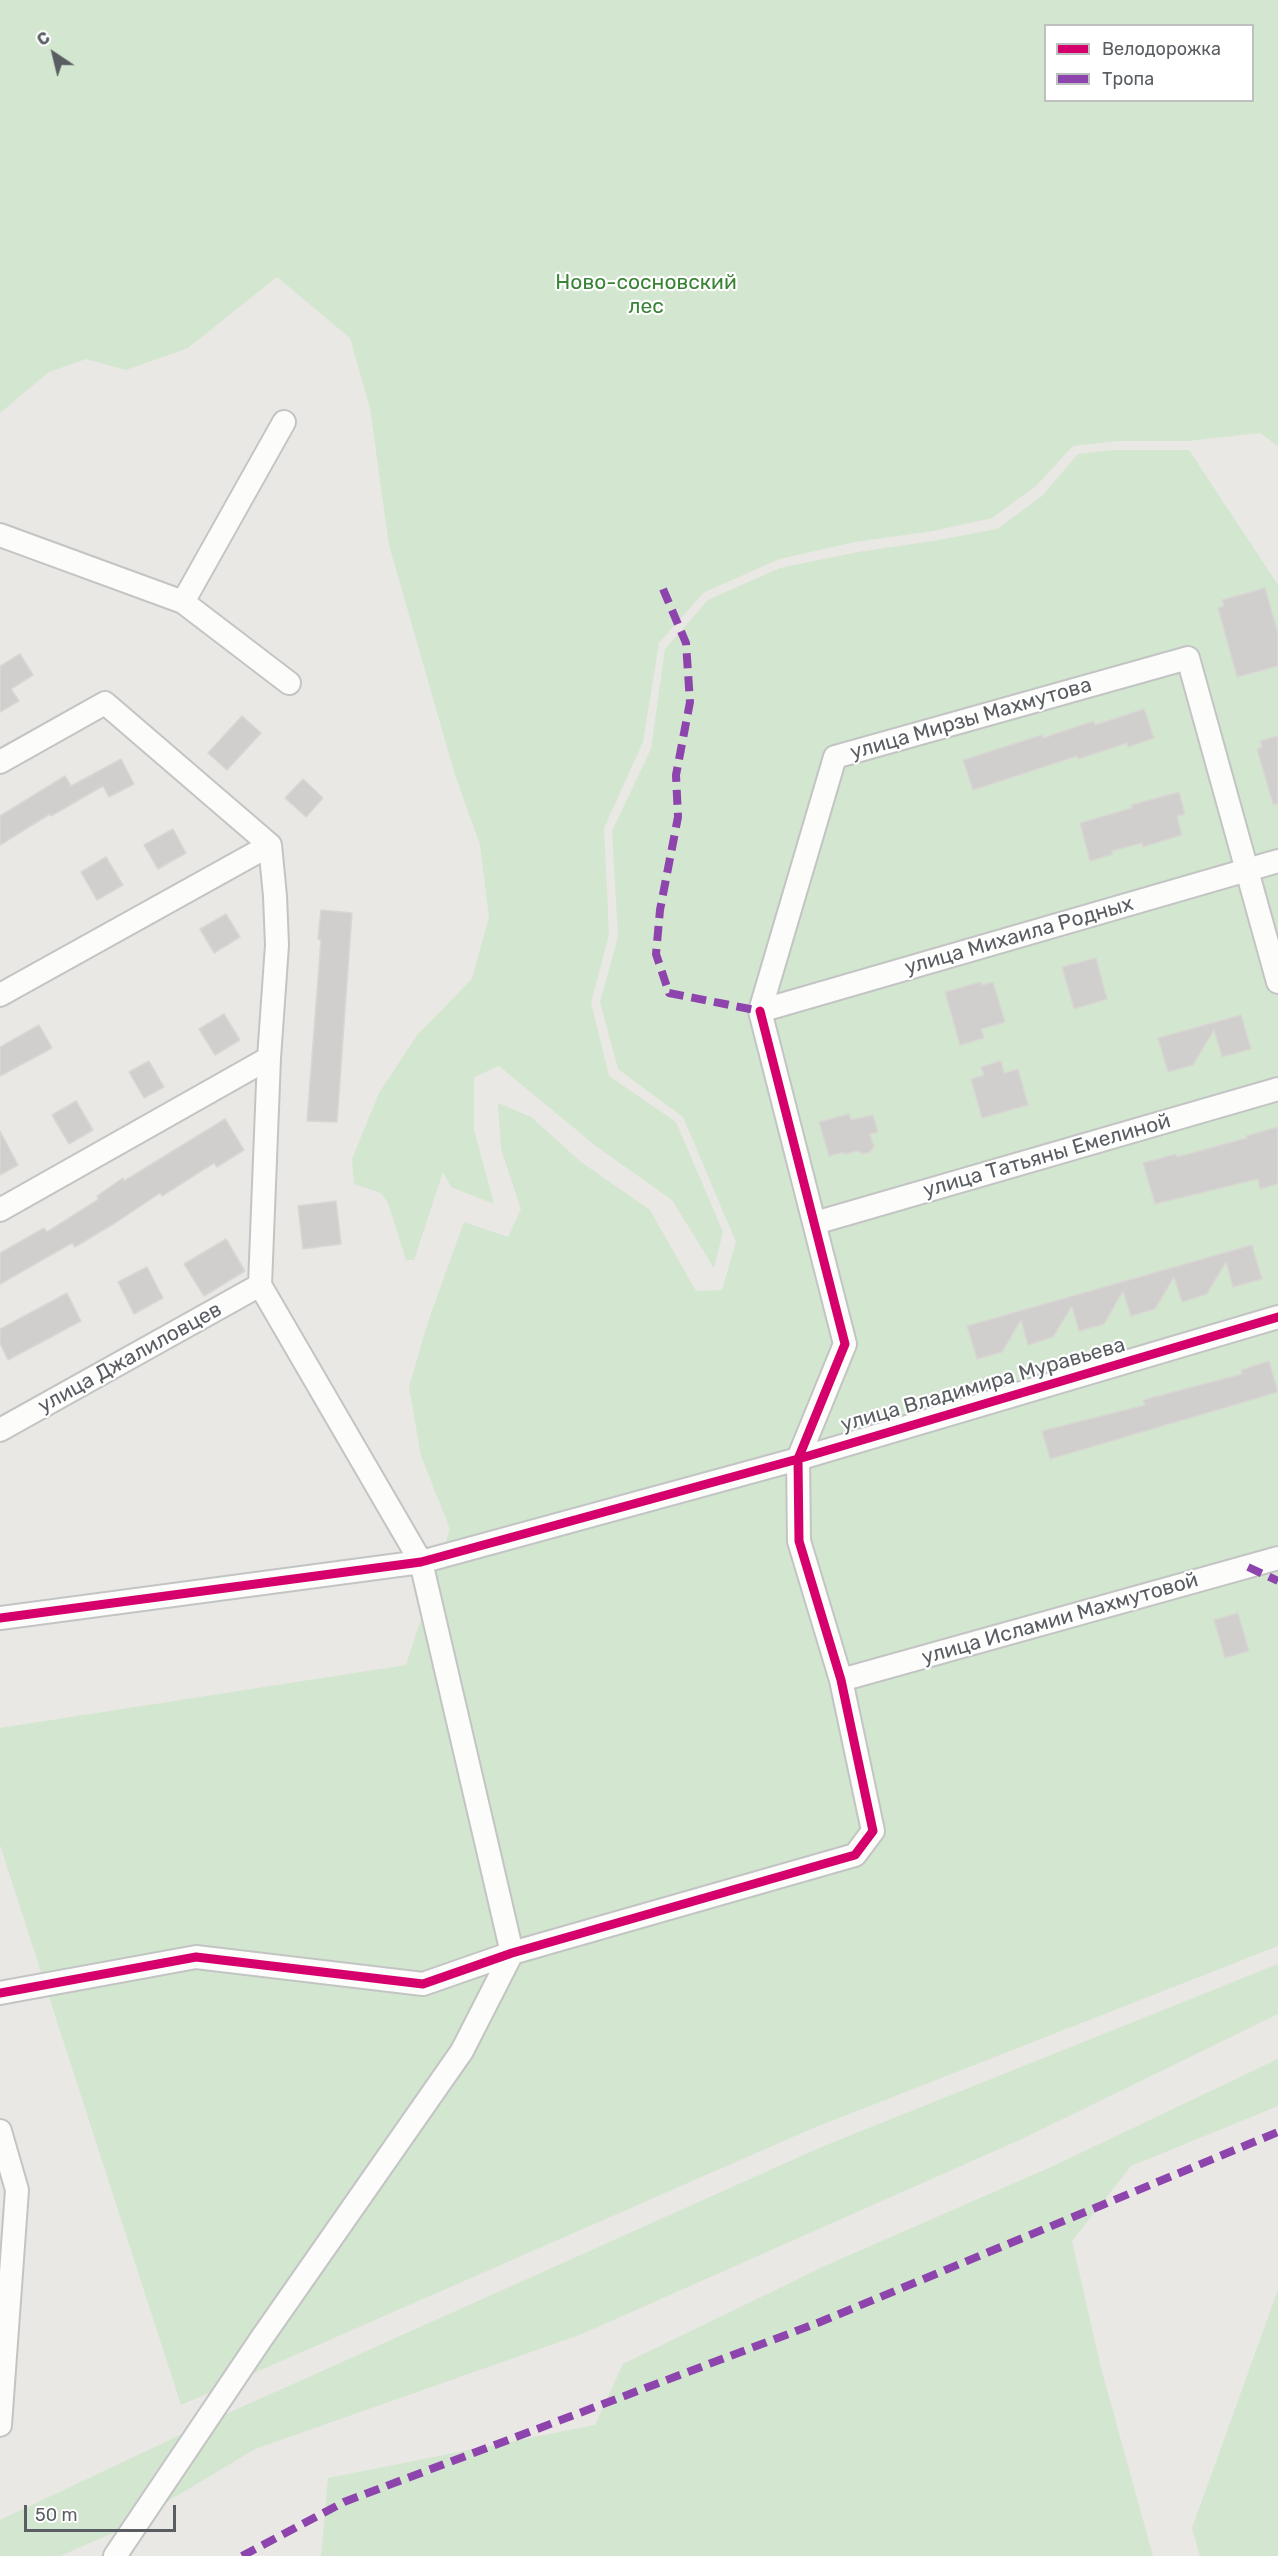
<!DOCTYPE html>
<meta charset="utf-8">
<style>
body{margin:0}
#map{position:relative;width:1278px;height:2556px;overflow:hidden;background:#e9e8e4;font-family:Rubik,sans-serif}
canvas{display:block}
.legend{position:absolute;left:1044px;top:24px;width:210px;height:78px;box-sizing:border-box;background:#fff;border:2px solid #bdbfc0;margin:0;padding:8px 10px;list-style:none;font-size:18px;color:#5a5e62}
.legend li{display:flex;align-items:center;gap:12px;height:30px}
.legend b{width:30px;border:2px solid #bdbfc0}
.north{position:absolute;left:24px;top:24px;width:60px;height:60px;-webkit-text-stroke:4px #fff;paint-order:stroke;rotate:325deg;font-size:16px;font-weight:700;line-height:24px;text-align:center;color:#5a5e62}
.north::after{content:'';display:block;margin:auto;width:21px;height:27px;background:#5a5e62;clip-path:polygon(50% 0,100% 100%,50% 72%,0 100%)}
.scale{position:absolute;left:24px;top:2505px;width:152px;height:27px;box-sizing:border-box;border:3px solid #5a5e62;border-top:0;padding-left:8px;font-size:18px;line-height:21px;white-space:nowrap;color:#5a5e62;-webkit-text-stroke:4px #fff;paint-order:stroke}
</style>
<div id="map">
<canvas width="1278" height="2556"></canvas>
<ul class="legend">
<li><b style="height:8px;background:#d6006c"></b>Велодорожка</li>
<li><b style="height:8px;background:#8e44ad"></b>Тропа</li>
</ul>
<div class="north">С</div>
<div class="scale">50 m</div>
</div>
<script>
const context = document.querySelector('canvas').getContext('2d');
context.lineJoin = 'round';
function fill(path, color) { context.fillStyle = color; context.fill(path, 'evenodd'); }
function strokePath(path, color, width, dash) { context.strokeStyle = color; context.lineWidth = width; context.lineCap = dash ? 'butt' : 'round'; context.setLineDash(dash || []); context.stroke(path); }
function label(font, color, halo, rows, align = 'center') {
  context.font = font + ' Rubik,sans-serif'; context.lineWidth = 4.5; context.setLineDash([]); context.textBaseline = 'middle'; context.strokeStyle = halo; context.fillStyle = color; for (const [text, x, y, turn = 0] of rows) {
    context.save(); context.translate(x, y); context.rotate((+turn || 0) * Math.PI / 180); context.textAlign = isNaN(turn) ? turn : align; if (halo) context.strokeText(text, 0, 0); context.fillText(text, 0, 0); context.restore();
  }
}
fill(new Path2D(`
 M0,0H1278V446L1260,433L1188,441H1117L1073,446L1036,486L992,518L933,531L855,542L779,559L703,593L659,643L643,742L604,828L609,934L591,1003L609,1076L676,1122L723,1232L714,1268L672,1200L597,1147L499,1066L474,1077V1130L494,1204L451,1187L443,1172L414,1260H406L388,1203L381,1193L354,1184L352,1159L379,1093L418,1034L472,979L489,917L480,845L455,775L389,545L370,408L350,338L277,277L188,348L126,370L86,359L49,372L0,413ZM1046,26H1252V100H1046Z
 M1113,450H1189L1278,585V1946L811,2129L181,2405L0,1845V1728L406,1665L450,1529L421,1456L409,1387L428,1322L464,1222L508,1237L521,1209L501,1149L498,1103L531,1117L581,1162L650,1210L696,1291L722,1290L736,1242L683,1117L618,1069L600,1002L618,937L612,831L651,749L665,649L708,600L780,568L858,552L933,541L997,529L1042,496L1078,454Z
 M1278,1964V2014L1026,2137L582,2334L255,2449L120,2530L60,2556H0V2520L195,2428L819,2148Z
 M1278,2059V2106L1131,2166L1072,2241L1101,2368L1153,2556H321L328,2478L595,2425L623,2364L827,2265L1051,2167Z
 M1278,2290V2556H1200L1192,2528Z`), '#d3e6cf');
const building = new Path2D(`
 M1265,588L1278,633V666L1237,677L1218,608L1224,606L1222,600Z
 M20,654L33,675L11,689L19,701L0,712V666Z
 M1144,709L1154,738L1128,747L1127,743L1078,759L1077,756L973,790L963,760L1042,735L1043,738L1094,721L1095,725Z
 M242,716L261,733L227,770L208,753Z
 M1278,736V804H1273L1257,749L1262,747L1260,741Z
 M121,759L134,784L109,797L103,786L51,816L50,814L0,845V816L65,776L71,786Z
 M303,779L323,798L306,817L285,798Z
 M1179,792L1185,814L1177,816L1182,835L1143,847L1142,843L1112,851L1113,854L1090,861L1080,823L1132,808L1131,805Z
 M173,829L186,853L158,869L144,845Z
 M106,857L123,885L97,900L81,872Z
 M321,910L352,913L337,1122L307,1121L321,940L318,939Z
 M226,914L240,937L214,953L200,929Z
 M1096,958L1107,999L1074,1009L1062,967Z
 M981,982L982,985L993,982L1005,1022L981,1029L984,1038L960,1045L945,992Z
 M224,1014L240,1040L215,1055L199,1029Z
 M1241,1015L1251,1049L1222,1057L1214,1030L1193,1065L1168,1072L1158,1038Z
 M39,1025L52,1048L0,1076V1047Z
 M149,1061L164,1087L144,1098L129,1072Z
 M1001,1061L1004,1073L1018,1069L1028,1105L982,1118L971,1079L984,1075L981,1067Z
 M76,1101L93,1130L69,1144L52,1115Z
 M849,1114L851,1120L873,1115L878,1132L870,1134L874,1146L870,1152L863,1154L858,1151L845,1154V1152L829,1156L819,1122Z
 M225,1119L244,1150L217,1167L214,1163L162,1196L160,1193L115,1223L75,1247L72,1243L0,1284V1253L44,1228L47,1232L99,1199L97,1196L123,1178L124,1181Z
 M1278,1127V1184L1260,1189L1258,1179L1155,1204L1143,1163L1176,1154L1177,1157L1247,1138L1246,1136Z
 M0,1131L18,1165L0,1175Z
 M336,1201L341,1244L303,1249L298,1206Z
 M226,1239L245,1271L204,1296L184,1264Z
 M1252,1245L1262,1279L1233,1287L1226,1262L1207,1294L1182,1302L1174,1277L1155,1309L1131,1316L1123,1291L1104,1324L1079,1331L1072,1306L1053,1337L1028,1345L1021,1320L1002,1352L977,1359L967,1326Z
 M147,1267L163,1298L134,1314L118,1282Z
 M67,1293L81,1321L8,1360L0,1343V1329Z
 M1269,1361L1278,1392L1050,1459L1042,1431L1145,1405L1143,1400L1242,1374L1241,1370Z
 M1238,1613L1249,1651L1225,1658L1214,1620Z`);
fill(building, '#d0cfcd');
strokePath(building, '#d8d7d3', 1.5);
const minor = new Path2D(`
 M0,535L183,602L289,683
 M183,602L284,422
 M0,762L105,703L270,845L275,896L277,945L269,1058L260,1285L421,1562L512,1953L462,2051L261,2339L115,2556
 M0,995L270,845
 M760,1011L835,757L1188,658L1278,982
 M760,1011L1278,861
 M0,1210L269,1058
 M815,1223L1278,1089
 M0,1430L260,1285
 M0,1618L421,1562L798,1459L1278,1317
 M841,1680L1278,1558
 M0,1993L196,1957L423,1984L512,1953L855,1855L873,1831L841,1680L799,1541L798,1459L845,1344L760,1011
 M0,2131L17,2190L0,2425`);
strokePath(minor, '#c3c4c4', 26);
strokePath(minor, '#fcfcfb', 22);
strokePath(new Path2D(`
 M663,589L686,643L690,702L676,775L678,817L660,910L656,954L669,993L760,1011
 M1248,1567L1278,1581
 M242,2556L344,2502L820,2322L1278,2132`), '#8e44ad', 8, [15, 8]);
strokePath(new Path2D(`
 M0,1618L421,1562L798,1459L1278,1317
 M0,1993L196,1957L423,1984L512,1953L855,1855L873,1831L841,1680L799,1541L798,1459L845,1344L760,1011`), '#d6006c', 9);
label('21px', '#3a8436', '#fff', [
 ["Ново-сосновский",646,283],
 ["лес",646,307]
]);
label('21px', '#5a5e62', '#fff', [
 ["улица Мирзы Махмутова",971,719,-16],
 ["улица Михаила Родных",1019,936,-16],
 ["улица Татьяны Емелиной",1047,1156,-16],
 ["улица Джалиловцев",130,1358,-29],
 ["улица Владимира Муравьева",983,1385,-16],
 ["улица Исламии Махмутовой",1060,1619,-16]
]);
</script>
